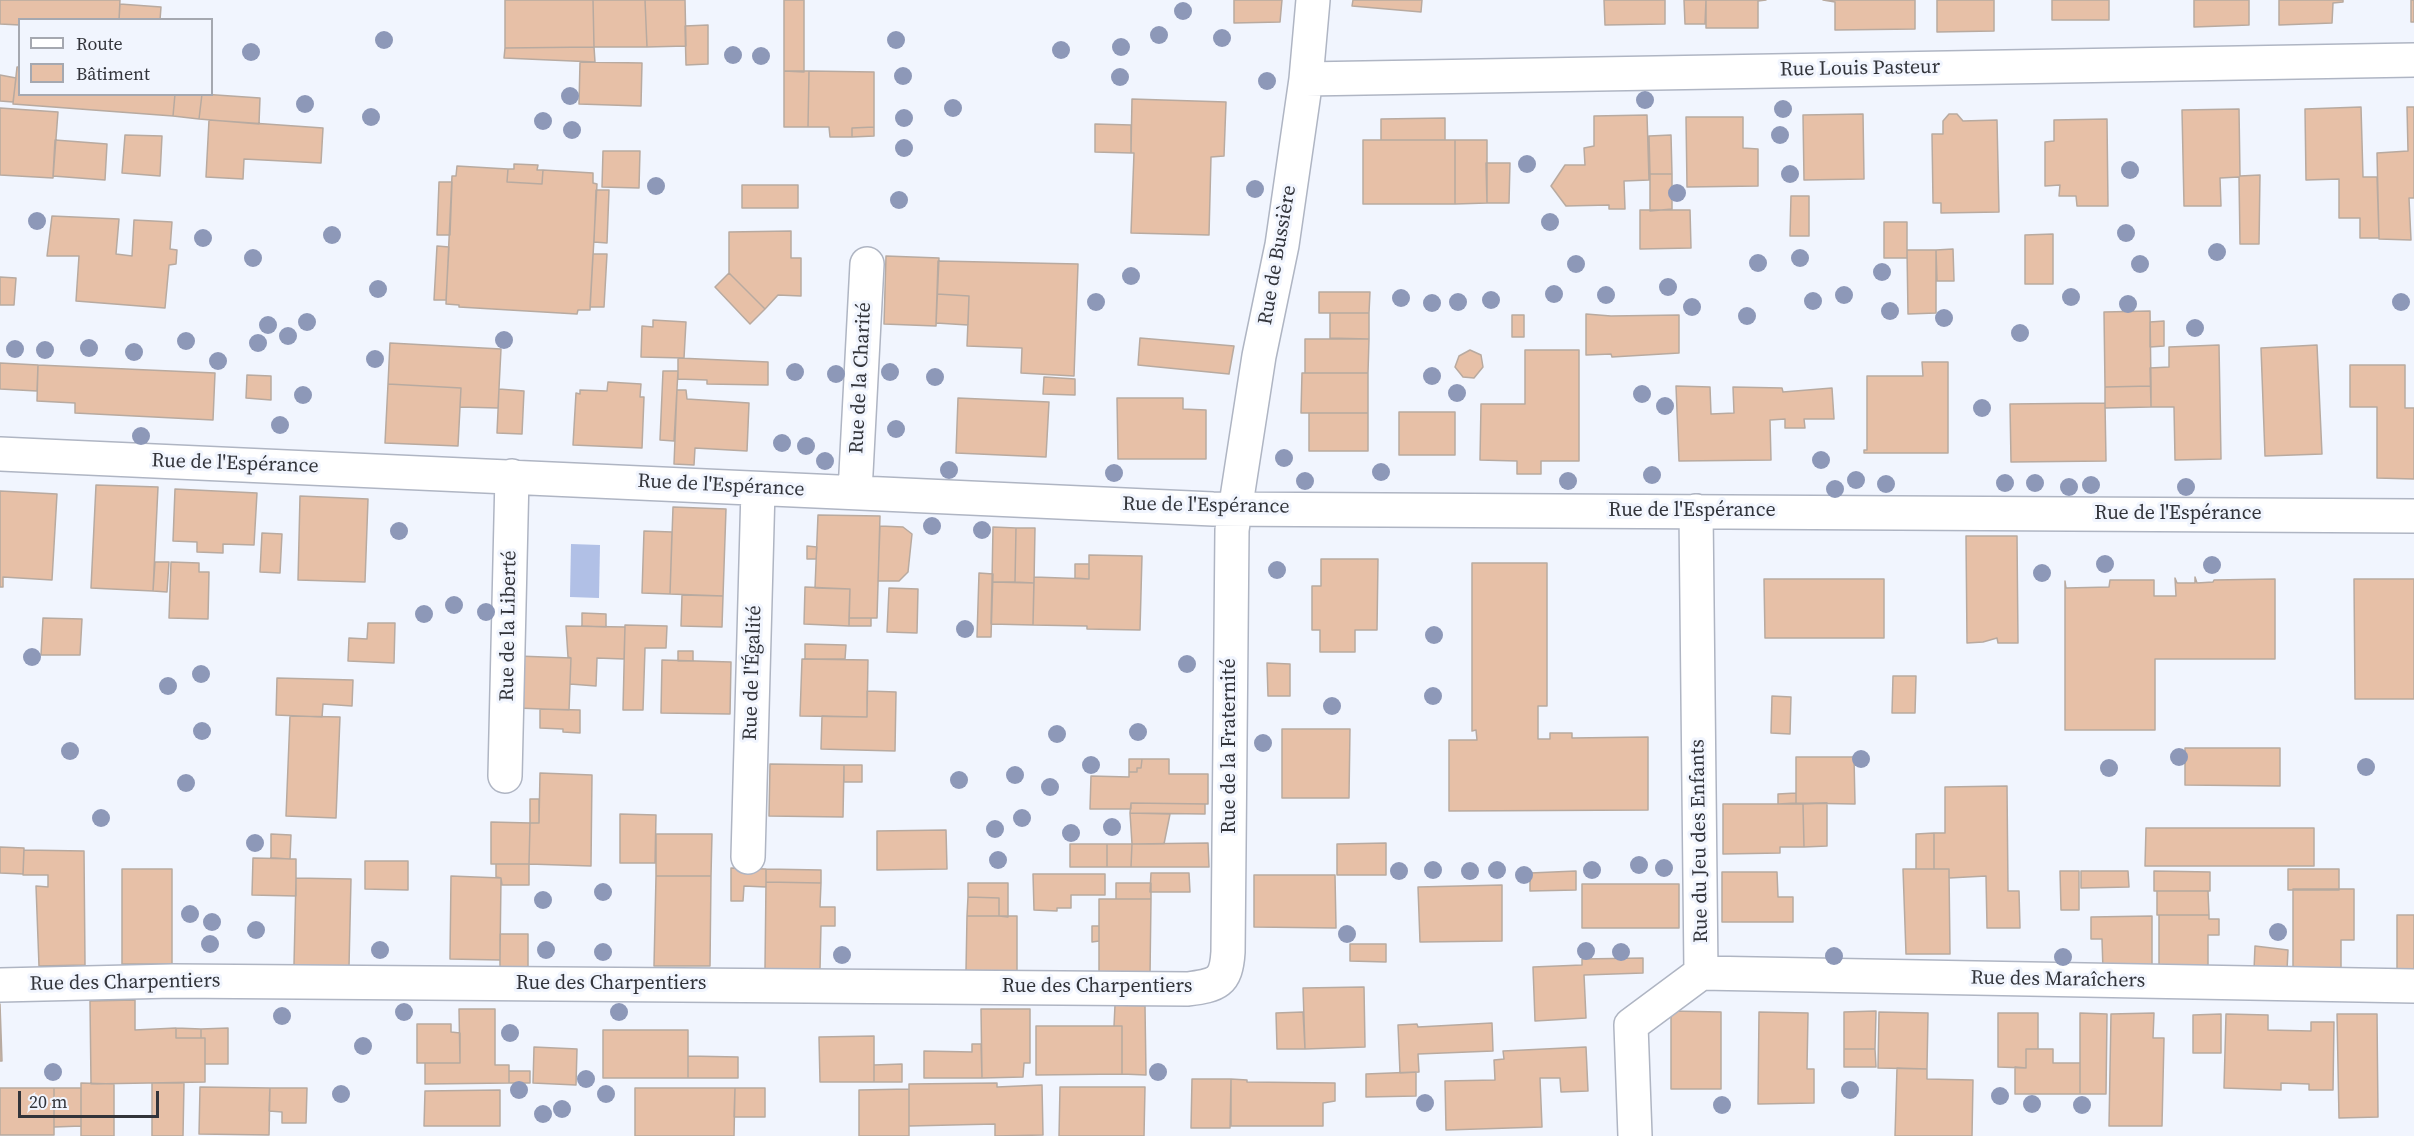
<!DOCTYPE html>
<meta charset="utf-8">
<style>
body{margin:0}
#map{position:relative;width:2414px;height:1136px;overflow:hidden;background:#f1f5fe;font-family:"Source Serif 4",serif}
canvas{display:block}
.legend{position:absolute;left:18px;top:18px;width:195px;height:78px;box-sizing:border-box;background:#f1f5fe;border:2px solid #a5a8b0;margin:0;padding:8px 10px;list-style:none;font-size:18px;color:#32343a}
.legend li{display:flex;align-items:center;gap:12px;height:30px}
.legend b{width:30px;border:2px solid #a5a8b0}
.scale{position:absolute;left:18px;top:1091px;width:141px;height:27px;box-sizing:border-box;border:3px solid #32343a;border-top:0;padding-left:8px;font-size:18px;line-height:21px;white-space:nowrap;color:#32343a;-webkit-text-stroke:4px #f1f5fe;paint-order:stroke}
</style>
<div id="map">
<canvas width="2414" height="1136"></canvas>
<ul class="legend">
<li><b style="height:8px;background:#fff"></b>Route</li>
<li><b style="height:16px;background:#e7c0a7"></b>Bâtiment</li>
</ul>
<div class="scale">20 m</div>
</div>
<script>
const context = document.querySelector('canvas').getContext('2d');
context.lineJoin = 'round';
function fill(path, color) { context.fillStyle = color; context.fill(path, 'evenodd'); }
function strokePath(path, color, width, dash) { context.strokeStyle = color; context.lineWidth = width; context.lineCap = dash ? 'butt' : 'round'; context.setLineDash(dash || []); context.stroke(path); }
function label(font, color, halo, rows, align = 'center') {
  context.font = font + ' "Source Serif 4",serif'; context.lineWidth = 6; context.setLineDash([]); context.textBaseline = 'middle'; context.strokeStyle = halo; context.fillStyle = color; for (const [text, x, y, turn = 0] of rows) {
    context.save(); context.translate(x, y); context.rotate((+turn || 0) * Math.PI / 180); context.textAlign = isNaN(turn) ? turn : align; if (halo) context.strokeText(text, 0, 0); context.fillText(text, 0, 0); context.restore();
  }
}
fill(new Path2D(`
 M571,544L600,545L599,598L570,597Z`), '#b1c0e6');
const building = new Path2D(`
 M0,0H120L119,20H20V25L0,24Z
 M505,0H593L594,47L505,48Z
 M593,0H645L647,47H594Z
 M645,0H685L686,46L647,47Z
 M784,0H804V72L784,71Z
 M1234,0H1282L1280,22L1234,23Z
 M1353,0H1422L1421,12L1352,6Z
 M1604,0H1665V24L1605,25Z
 M1684,0H1706L1705,24H1685Z
 M1706,0H1766L1758,1V28H1706Z
 M1823,0H1915V29L1835,30V2Z
 M1937,0H1994V31L1937,32Z
 M2052,0H2109V20H2052Z
 M2194,0H2249V25L2194,27Z
 M2279,0H2343V2L2333,3L2332,23L2279,25Z
 M2411,0H2414V22H2411Z
 M120,4L161,7L160,20H119Z
 M708,25V64L686,65L685,26Z
 M594,47L595,62L504,58L505,48Z
 M580,62L642,63L641,106L579,104Z
 M17,67H20V94H175L173,116L13,104Z
 M784,71H809L808,127H784Z
 M809,71L874,72V127L852,128V137H830L829,127H808Z
 M0,75L16,78L13,102L0,101Z
 M175,94H202L199,119L173,116Z
 M202,94L260,98L259,124L199,119Z
 M1132,99L1226,102L1224,156L1211,157L1209,235L1131,233L1134,153H1131Z
 M2361,107L2363,177H2377L2379,238H2360V218H2339V179L2306,180L2305,109Z
 M2407,107H2414V198H2409L2411,240L2379,239L2377,153L2408,151Z
 M0,108L58,112L53,178L0,175Z
 M2239,109L2240,176L2260,175L2259,244H2240L2239,177L2220,178L2221,206H2184L2182,110Z
 M1863,114L1864,179L1804,180L1803,115Z
 M1949,114H1957L1963,121L1997,120L1999,212L1941,213V203H1933L1932,134H1943V121Z
 M1647,115L1649,180L1624,181L1625,209H1609V205L1566,206L1551,186L1565,165H1585L1584,148L1594,146V116Z
 M1686,117H1743V148L1758,149V186L1687,187Z
 M1445,118V140H1381V119Z
 M2107,119L2108,206H2077L2076,196H2059L2060,185L2045,186V142L2054,141V120Z
 M209,120L323,128L321,163L244,159L243,179L206,177Z
 M1095,124L1131,125V153L1095,152Z
 M874,127V136L852,137V128Z
 M125,135L162,136L160,176L122,173Z
 M1671,135L1672,174H1650L1649,136Z
 M55,140L107,144L105,180L53,176Z
 M1363,140H1455V204H1363Z
 M1455,140H1487V203L1455,204Z
 M603,151H640L639,188L602,187Z
 M1486,163H1510L1509,203H1487Z
 M514,164L538,165L537,170H543L542,184L507,182L508,169H514Z
 M457,166L508,169L507,182L542,184L543,170L593,173V183L597,184L590,310H578L577,314L459,307V305L446,304L452,176H456Z
 M1650,174H1672V209L1650,211Z
 M439,182H452L450,235H437Z
 M742,185H798V208H742Z
 M596,190H609L607,243L594,242Z
 M1791,196H1809V236H1790Z
 M1640,210H1690L1691,248L1640,249Z
 M52,216L119,219L116,254L132,256L134,220L172,222L170,249L177,250L176,264L169,265L165,308L76,301L79,256H47Z
 M1884,222H1907V258H1884Z
 M791,231V258H801V296L778,295L765,309L729,273V232Z
 M2053,234V284H2025V235Z
 M437,246L449,247L446,300H434Z
 M1953,249L1954,281H1937L1936,250Z
 M1907,250H1936V313L1908,314Z
 M593,254H607L604,307H590Z
 M886,256L939,258L936,326L884,324Z
 M938,261L1078,264L1074,376L1021,373L1022,348L967,346L969,296L937,294Z
 M729,273L765,309L750,324L715,287Z
 M0,277L16,278L14,305H0Z
 M1319,292H1370L1369,313H1319Z
 M937,294L969,296L968,325L936,323Z
 M2150,311L2151,386L2105,387L2104,312Z
 M1330,313H1369V339L1330,338Z
 M1586,314L1611,316L1679,315V353L1612,357L1611,354L1586,355Z
 M1512,315H1524V337H1512Z
 M653,320L686,322L684,358L641,357L642,326L653,327Z
 M2164,321V346L2150,347V322Z
 M1140,338L1234,346L1229,374L1138,365Z
 M1305,339H1369L1368,373H1305Z
 M390,343L501,349L498,408L460,407L461,388L388,384Z
 M2219,345L2221,459L2175,460L2174,407H2151L2150,368L2169,367V347Z
 M2317,345L2322,454L2265,456L2261,348Z
 M1470,350L1481,355L1483,367L1474,378L1463,377L1455,367L1459,356Z
 M1525,350H1579V461H1541V474H1517V461L1480,460L1481,404H1525Z
 M678,358L768,362V385L707,384V380L678,379Z
 M1922,362H1948V453H1864V450H1867V376H1923Z
 M0,363L38,365L37,391L0,389Z
 M38,365L215,373L213,420L75,413V403L37,401Z
 M2350,365H2405V408H2414V479L2377,478V407H2350Z
 M663,371H678L674,441L660,440Z
 M1302,373H1368V413H1301Z
 M247,375L271,376V400L246,398Z
 M1044,377L1075,379V395L1043,394Z
 M608,382L641,384L640,397H644L642,448L573,445L576,393L580,394V390L607,391Z
 M388,384L461,388L458,446L385,443Z
 M1676,386L1710,387L1711,414L1734,413L1733,387L1782,388L1783,392L1832,388L1834,419H1804L1805,428H1785V419L1770,420L1771,460L1679,461Z
 M2151,386V407L2105,408V387Z
 M499,389L524,391L522,434L497,433Z
 M677,390H686L687,399L749,403L747,451L695,448L694,465L674,464Z
 M958,398L1049,402L1046,457L956,453Z
 M1117,398H1183V409L1206,410V459H1118Z
 M2105,403L2106,461L2011,462L2010,404Z
 M1399,412H1455V455H1399Z
 M1309,413H1368V451H1309Z
 M96,485L158,487L153,591L91,588Z
 M175,489L257,493L254,545L223,544V553L197,552V542L173,541Z
 M0,491L57,494L52,580L3,577V587H0Z
 M300,496L368,499L365,582L298,580Z
 M673,507L726,509L723,596L670,594Z
 M818,515L880,516L877,618H849L850,589L815,588Z
 M880,526L903,527L912,534L908,572L899,581H878Z
 M993,527L1016,528L1015,582H992Z
 M1016,528H1035L1034,583L1015,582Z
 M644,531L672,532L670,594L642,593Z
 M262,533L282,534L280,573L260,572Z
 M1966,536H2017L2018,643H1998L1997,638L1983,642L1967,643Z
 M807,546L817,547L816,559H807Z
 M1089,555L1142,556L1140,630L1087,629V626L1033,625L1034,577L1089,579Z
 M1321,559H1378L1377,630H1355V652H1320V630H1312V586H1321Z
 M155,562H169L167,592L153,591Z
 M171,562L199,563V572H209L208,619L169,618Z
 M1472,563H1547V706H1538V739H1550V733H1572V738L1648,737V810L1449,811V740H1477L1476,730L1472,731Z
 M1075,564H1089V579L1075,578Z
 M979,573L993,574L991,637H977Z
 M2195,577L2197,583L2213,582L2214,580L2275,579V659H2155V730H2065V581L2066,588L2109,587L2110,580H2154V596H2176L2175,578L2177,583H2195Z
 M1764,579H1884V638H1765Z
 M2354,579H2414V699H2355Z
 M992,582L1034,583L1033,625L991,624Z
 M805,587L850,589L849,626L804,624Z
 M889,588L918,589L917,633L887,632Z
 M682,595L723,596L722,627L681,626Z
 M582,613L606,614V627L582,626Z
 M43,618L82,619L80,655H41Z
 M849,618H871V626H849Z
 M368,623H395L394,663L348,661L349,638L367,639Z
 M625,625L667,626L666,648H645L643,710H623Z
 M566,626L625,627L624,659L597,658L596,686L570,684L571,658L568,657Z
 M805,644L846,645L845,659H805Z
 M678,651H693V661H678Z
 M518,656L571,658L569,710L517,708Z
 M802,659L868,660L867,717L800,716Z
 M662,660L731,662L730,714L661,713Z
 M1267,663L1290,664V696H1268Z
 M1893,676H1916L1915,713H1892Z
 M277,678L353,680L352,706L323,704L322,717L276,715Z
 M867,691L896,692L895,751L821,749L822,716L867,717Z
 M1772,696L1791,697L1790,734L1771,733Z
 M540,709L580,710V733L563,732V729L540,728Z
 M290,716L340,717L336,818L286,816Z
 M1282,729H1350L1349,798H1282Z
 M2185,748H2280V786L2185,785Z
 M1796,757H1854L1855,804L1796,803Z
 M1129,759H1142L1141,768H1137V772H1129Z
 M1142,759H1169V774H1208V804L1131,803V809H1090L1091,776L1129,777V772H1137V768H1141Z
 M770,764L844,765L843,817L769,816Z
 M844,765H862V782H844Z
 M540,773L592,775L591,866L529,864L530,823H539Z
 M2007,786L2008,891H2019L2020,928H1987L1986,876L1949,878V869H1934V833H1945V787Z
 M1796,793V803L1778,804V794Z
 M530,799H539V823H530Z
 M1131,803L1205,804V814L1130,813Z
 M1827,803V846L1804,847L1803,804Z
 M1723,804H1803L1804,847H1780V853L1723,854Z
 M1130,813L1170,814L1164,844H1132Z
 M620,814L656,815L655,863H620Z
 M491,822L530,823L529,864H491Z
 M2146,828H2314V866H2145Z
 M946,830L947,869L877,870V831Z
 M1934,833V869H1916V834Z
 M271,834L291,835L290,859L271,858Z
 M656,834H712L711,876H656Z
 M1208,843L1209,867H1131L1132,844Z
 M1386,843V875H1337V844Z
 M1070,844H1107V867H1070Z
 M1107,844H1132L1131,867H1107Z
 M0,847L24,848L23,874L0,873Z
 M24,850L84,851L85,965L39,966L36,886L48,887V875H23Z
 M253,858L296,859V896L252,895Z
 M365,861H408V890L365,889Z
 M496,864H529V885H502L501,878L496,877Z
 M731,868L766,869V887L744,886L743,901H731Z
 M122,869H172V964H122Z
 M766,869L821,870V883L766,882Z
 M1903,869H1949L1950,954H1906Z
 M2288,869H2339V890H2288Z
 M1576,871V890L1530,891V873Z
 M2060,871H2079V910H2061Z
 M2081,871H2128L2129,887L2081,888Z
 M2154,871L2210,872V891H2154Z
 M1722,872H1777L1778,897H1793V922H1722Z
 M1151,873H1189L1190,892H1150Z
 M1033,874H1105V895H1071V908H1057V911L1034,910Z
 M1254,875H1335L1336,928L1254,927Z
 M451,876L501,878L500,960L450,959Z
 M656,876H711L710,966H654Z
 M296,878L351,879L349,967L294,965Z
 M766,882L821,883L820,907H835V926H821L820,969H765Z
 M968,883H1008V917L999,916V898L968,897Z
 M1116,883H1151V899H1116Z
 M1582,884H1679V928H1582Z
 M1502,885V941L1420,942L1418,887Z
 M2293,889H2354V940H2341V971L2293,970Z
 M2157,891H2208L2209,915H2157Z
 M968,897L999,898V916H967Z
 M1099,899H1151L1150,975L1099,974Z
 M2159,915H2209V919H2219V935H2208V971H2159Z
 M2397,915H2414V972H2397Z
 M967,916H1017V972L966,971Z
 M2152,916V971H2103L2102,939H2091V917Z
 M1092,926H1099V941L1092,942Z
 M500,934H528V968L500,967Z
 M1350,944H1386V962L1350,961Z
 M2255,946L2288,950L2287,970H2254Z
 M1643,958V973L1584,975L1586,1018L1535,1021L1533,967L1582,965V959Z
 M1364,987L1365,1047L1305,1049L1303,988Z
 M135,1000V1030L176,1028V1038H205V1082L91,1084L90,1001Z
 M0,1004L2,1061H0Z
 M1115,1005L1145,1006L1146,1075L1122,1074V1026H1114Z
 M459,1009H495V1065H509V1083L425,1084V1063H460Z
 M981,1009H1030V1063H1024L1023,1077L982,1078Z
 M1671,1011L1721,1012V1089H1671Z
 M1876,1011L1875,1049H1844V1012Z
 M1303,1012L1305,1049H1277L1276,1013Z
 M1759,1012L1808,1013L1807,1069H1814V1103L1758,1104Z
 M1879,1012L1928,1013L1927,1069L1878,1068Z
 M1998,1013H2038V1049H2026V1068L1998,1067Z
 M2080,1013L2107,1014L2106,1094H2080Z
 M2154,1013L2153,1038H2164L2162,1126H2109L2111,1014Z
 M2221,1014V1053H2193V1015Z
 M2226,1014L2268,1015V1030L2311,1031V1022H2334L2333,1090H2309V1084L2281,1083V1090L2224,1088Z
 M2337,1014H2377L2378,1117L2339,1118Z
 M1492,1023L1493,1051L1418,1054L1419,1072L1400,1073L1398,1025L1417,1024L1418,1027Z
 M417,1024H451V1032L460,1033V1063H417Z
 M1036,1026H1122V1074L1036,1075Z
 M176,1028L201,1029V1038H176Z
 M228,1028V1064H205V1038H201V1029Z
 M603,1030H688V1078H603Z
 M874,1036V1082H820L819,1037Z
 M972,1044H981L982,1078H924V1051L972,1052Z
 M534,1047L577,1049L576,1085L533,1083Z
 M1586,1047L1588,1091L1561,1092L1560,1078H1540L1542,1127L1446,1130L1445,1081L1495,1080L1494,1060L1504,1059L1503,1051Z
 M1844,1049H1875L1876,1067H1844Z
 M2026,1049H2053V1063H2080V1094H2015V1067L2026,1068Z
 M688,1056L738,1057V1078H688Z
 M902,1064V1082H874V1065Z
 M1897,1068L1927,1069V1079L1973,1080L1972,1136H1895Z
 M509,1071H530V1083H509Z
 M1416,1072V1096L1366,1097V1074Z
 M1192,1079H1231L1230,1128H1191Z
 M1231,1079L1247,1080V1082L1335,1083V1101L1323,1103V1126H1231Z
 M81,1083L114,1084V1136H81Z
 M152,1083H184L183,1136H152Z
 M997,1083V1087L1042,1085L1043,1135L995,1136V1124L909,1126V1084Z
 M200,1087L270,1088L269,1135L199,1134Z
 M1060,1087H1145L1144,1136H1059Z
 M0,1088H54V1135H0Z
 M54,1088H81V1126L54,1127Z
 M270,1088H307L306,1123H282V1112L269,1111Z
 M635,1088H735L734,1136H635Z
 M735,1088H765V1117H734Z
 M909,1089V1136H859V1090Z
 M500,1090V1126H424L425,1091Z`);
fill(building, '#e7c0a7');
strokePath(building, '#b8aaa0', 1.5);
const street = new Path2D(`
 M1306,79L2414,60
 M0,454L1213,509L2414,516
 M855,492L867,264
 M505,776L512,476
 M748,857L758,489
 M1701,973L2414,986
 M0,985L173,981L1188,989C1217,985 1226,983 1228,952L1232,530L1259,356L1282,245L1306,79L1313,0
 M1635,1136L1631,1025L1701,973L1696,511`);
strokePath(street, '#afb5c3', 36);
strokePath(street, '#fff', 33);
context.fillStyle = '#8d98b8';
for (const [x, y] of [
 [1183,11],
 [1159,35],
 [1222,38],
 [384,40],
 [896,40],
 [1121,47],
 [1061,50],
 [251,52],
 [733,55],
 [761,56],
 [903,76],
 [1120,77],
 [1267,81],
 [570,96],
 [1645,100],
 [305,104],
 [953,108],
 [1783,109],
 [371,117],
 [904,118],
 [543,121],
 [572,130],
 [1780,135],
 [904,148],
 [1527,164],
 [2130,170],
 [1790,174],
 [656,186],
 [1255,189],
 [1677,193],
 [899,200],
 [37,221],
 [1550,222],
 [2126,233],
 [332,235],
 [203,238],
 [2217,252],
 [253,258],
 [1800,258],
 [1758,263],
 [1576,264],
 [2140,264],
 [1882,272],
 [1131,276],
 [1668,287],
 [378,289],
 [1554,294],
 [1606,295],
 [1844,295],
 [2071,297],
 [1401,298],
 [1491,300],
 [1813,301],
 [1096,302],
 [1458,302],
 [2401,302],
 [1432,303],
 [2128,304],
 [1692,307],
 [1890,311],
 [1747,316],
 [1944,318],
 [307,322],
 [268,325],
 [2195,328],
 [2020,333],
 [288,336],
 [504,340],
 [186,341],
 [258,343],
 [89,348],
 [15,349],
 [45,350],
 [134,352],
 [375,359],
 [218,361],
 [795,372],
 [890,372],
 [836,374],
 [1432,376],
 [935,377],
 [1457,393],
 [1642,394],
 [303,395],
 [1665,406],
 [1982,408],
 [280,425],
 [896,429],
 [141,436],
 [782,443],
 [806,446],
 [1284,458],
 [1821,460],
 [825,461],
 [949,470],
 [1381,472],
 [1114,473],
 [1652,475],
 [1856,480],
 [1305,481],
 [1568,481],
 [2005,483],
 [2035,483],
 [1886,484],
 [2091,485],
 [2069,487],
 [2186,487],
 [1835,489],
 [932,526],
 [982,530],
 [399,531],
 [2105,564],
 [2212,565],
 [1277,570],
 [2042,573],
 [454,605],
 [486,612],
 [424,614],
 [965,629],
 [1434,635],
 [32,657],
 [1187,664],
 [201,674],
 [168,686],
 [1433,696],
 [1332,706],
 [202,731],
 [1138,732],
 [1057,734],
 [1263,743],
 [70,751],
 [2179,757],
 [1861,759],
 [1091,765],
 [2366,767],
 [2109,768],
 [1015,775],
 [959,780],
 [186,783],
 [1050,787],
 [101,818],
 [1022,818],
 [1112,827],
 [995,829],
 [1071,833],
 [255,843],
 [998,860],
 [1639,865],
 [1664,868],
 [1433,870],
 [1497,870],
 [1592,870],
 [1399,871],
 [1470,871],
 [1524,875],
 [603,892],
 [543,900],
 [190,914],
 [212,922],
 [256,930],
 [2278,932],
 [1347,934],
 [210,944],
 [380,950],
 [546,950],
 [1586,951],
 [603,952],
 [1621,952],
 [842,955],
 [1834,956],
 [2063,957],
 [404,1012],
 [619,1012],
 [282,1016],
 [510,1033],
 [363,1046],
 [53,1072],
 [1158,1072],
 [586,1079],
 [519,1090],
 [1850,1090],
 [341,1094],
 [606,1094],
 [2000,1096],
 [1425,1103],
 [2032,1104],
 [1722,1105],
 [2082,1105],
 [562,1109],
 [543,1114]
]) { context.beginPath(); context.arc(x, y, 9, 0, 2 * Math.PI); context.fill(); }
label('20px', '#32343a', '#f1f5fe', [
 ["Rue Louis Pasteur",1860,69,-1],
 ["Rue de Bussière",1278,255,-80],
 ["Rue de la Charité",861,378,-87],
 ["Rue de l'Espérance",235,464,2],
 ["Rue de l'Espérance",721,486,3],
 ["Rue de l'Espérance",1206,506,1],
 ["Rue de l'Espérance",1692,511],
 ["Rue de l'Espérance",2178,514],
 ["Rue de la Liberté",509,626,-89],
 ["Rue de l'Égalité",753,673,-88],
 ["Rue de la Fraternité",1230,746,-90],
 ["Rue du Jeu des Enfants",1700,841,-91],
 ["Rue des Maraîchers",2058,980,1],
 ["Rue des Charpentiers",125,983,-1],
 ["Rue des Charpentiers",611,984],
 ["Rue des Charpentiers",1097,987]
]);
</script>
